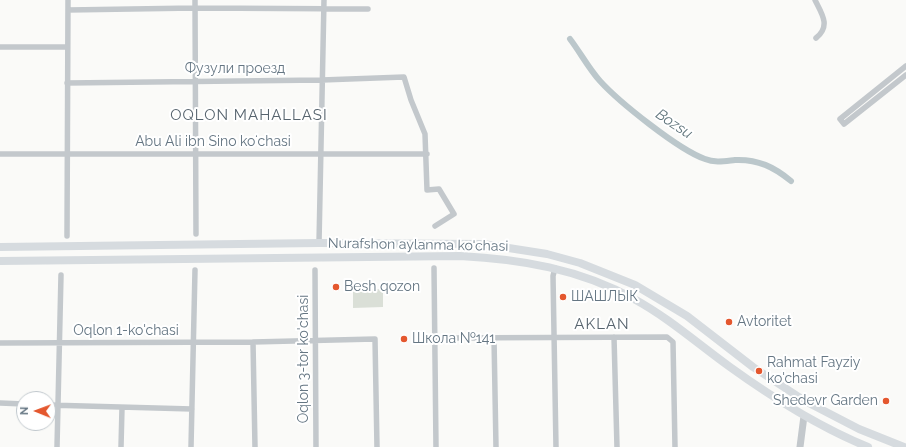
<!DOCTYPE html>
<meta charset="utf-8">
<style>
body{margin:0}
#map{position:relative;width:906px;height:447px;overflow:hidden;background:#fafaf8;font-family:Raleway,sans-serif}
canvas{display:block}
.north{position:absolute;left:16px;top:391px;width:40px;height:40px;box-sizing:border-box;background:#fff;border:1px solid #c1c8cd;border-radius:50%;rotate:271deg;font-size:11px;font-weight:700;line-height:16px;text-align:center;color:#657683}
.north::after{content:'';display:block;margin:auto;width:14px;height:18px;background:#e4572e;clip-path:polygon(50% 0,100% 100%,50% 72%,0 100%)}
</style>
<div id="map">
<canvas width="906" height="447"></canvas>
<div class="north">N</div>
</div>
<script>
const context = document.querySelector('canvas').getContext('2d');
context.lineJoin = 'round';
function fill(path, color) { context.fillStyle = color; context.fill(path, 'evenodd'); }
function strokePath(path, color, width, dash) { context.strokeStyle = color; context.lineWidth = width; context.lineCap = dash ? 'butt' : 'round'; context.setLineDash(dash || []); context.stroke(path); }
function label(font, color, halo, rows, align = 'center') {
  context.font = font + ' Raleway,sans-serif'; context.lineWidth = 4; context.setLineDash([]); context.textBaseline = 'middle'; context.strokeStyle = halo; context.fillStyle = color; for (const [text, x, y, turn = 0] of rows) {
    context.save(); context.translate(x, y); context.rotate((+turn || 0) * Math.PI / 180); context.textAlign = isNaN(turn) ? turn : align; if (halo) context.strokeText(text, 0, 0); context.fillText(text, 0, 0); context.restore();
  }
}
fill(new Path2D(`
 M383,289V307L353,308V290Z`), '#dadfd7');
strokePath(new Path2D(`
 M570,39C580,52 589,69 600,81C619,102 679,150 705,159C715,163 725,161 735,160C758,159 774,167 791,181`), '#bbc7cb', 6);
strokePath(new Path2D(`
 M195,0L196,234
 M815,0C822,14 831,26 816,38
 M68,10L195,8L368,9
 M0,47H67
 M906,66L840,119L844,124L906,75
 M67,83L322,80L404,77L411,100L425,134L427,190L439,189L454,214L435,226
 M0,154H427
 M67,236L68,0
 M319,243L324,0
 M434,268L436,447
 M555,268L553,276L556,447
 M315,270L316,447
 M614,337L617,447
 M434,338L667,337L673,342L675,447
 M494,338L496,447
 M253,342L255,447
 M0,343L253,342L375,339L377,447
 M0,403L24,404
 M48,405L192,409
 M57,447L61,275
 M121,447L122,408
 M191,447L195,270`), '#c3c8cc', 5.5);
strokePath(new Path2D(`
 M800,447L804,416`), '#c3c8cc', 7);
strokePath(new Path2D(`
 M0,247L319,243L483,244L547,254L580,263L635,285L687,316L753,367L805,401L859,429L904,447
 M0,261L460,256C520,259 580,269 634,299C669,318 698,344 730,367C773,398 819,427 868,447`), '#d6dbdf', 8);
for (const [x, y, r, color] of [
 [336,287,4,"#e4572e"],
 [563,297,4,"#e4572e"],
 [729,322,4,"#e4572e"],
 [404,339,4,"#e4572e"],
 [759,371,4,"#e4572e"],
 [886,401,4,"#e4572e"]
]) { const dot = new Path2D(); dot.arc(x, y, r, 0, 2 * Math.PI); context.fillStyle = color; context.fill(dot); strokePath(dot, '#fff', 1.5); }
label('14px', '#657683', '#fff', [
 ["Фузули проезд",235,69],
 ["Abu Ali ibn Sino koʻchasi",213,142],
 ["Nurafshon aylanma ko'chasi",418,245,1],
 ["Oqlon 1-ko'chasi",126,331],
 ["Oqlon 3-tor ko'chasi",304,359,-90]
]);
label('14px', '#657683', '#fff', [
 ["Besh qozon",344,287],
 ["ШАШЛЫК",571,297],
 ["Avtoritet",737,322],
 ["Школа №141",412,339],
 ["Rahmat Fayziy",767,363],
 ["ko'chasi",767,379],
 ["Shedevr Garden",878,401,"right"]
], 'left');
context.letterSpacing = '1px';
label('15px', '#57646e', '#fff', [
 ["OQLON MAHALLASI",249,115],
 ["AKLAN",602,324]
]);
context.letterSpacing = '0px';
label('italic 15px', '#60757c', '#fff', [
 ["Bozsu",674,124,34]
]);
</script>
